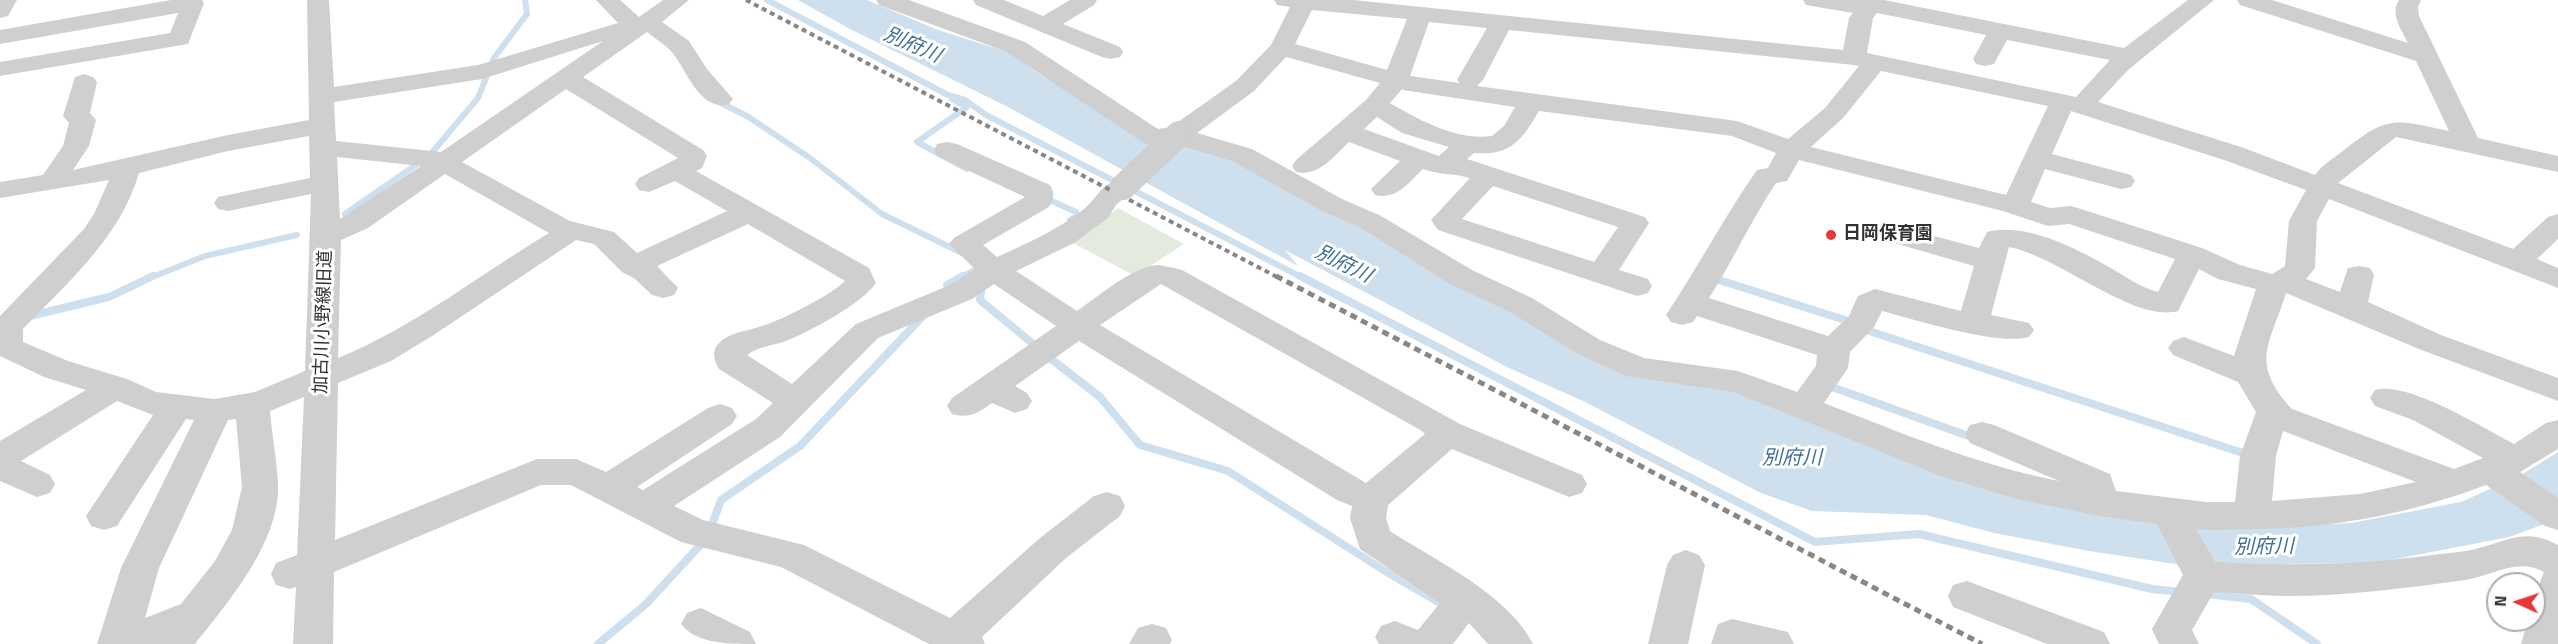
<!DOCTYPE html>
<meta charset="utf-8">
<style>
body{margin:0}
#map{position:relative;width:2558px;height:644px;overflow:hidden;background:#fff;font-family:"Titillium Web",sans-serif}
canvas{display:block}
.north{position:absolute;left:2486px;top:572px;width:60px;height:60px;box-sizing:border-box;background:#fff;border:2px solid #adadad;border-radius:50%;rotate:273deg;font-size:16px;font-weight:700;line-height:24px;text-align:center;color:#323232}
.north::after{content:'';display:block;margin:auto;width:21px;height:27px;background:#e63839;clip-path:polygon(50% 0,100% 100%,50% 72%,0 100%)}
</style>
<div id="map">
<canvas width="2558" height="644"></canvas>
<div class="north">N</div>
</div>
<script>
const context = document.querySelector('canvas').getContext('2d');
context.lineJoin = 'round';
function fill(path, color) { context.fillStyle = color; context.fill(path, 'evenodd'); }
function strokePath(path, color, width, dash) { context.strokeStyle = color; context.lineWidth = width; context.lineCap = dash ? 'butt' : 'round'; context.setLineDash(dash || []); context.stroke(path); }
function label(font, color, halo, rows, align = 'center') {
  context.font = font + ' "Titillium Web","Noto Sans JP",sans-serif'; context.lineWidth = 6; context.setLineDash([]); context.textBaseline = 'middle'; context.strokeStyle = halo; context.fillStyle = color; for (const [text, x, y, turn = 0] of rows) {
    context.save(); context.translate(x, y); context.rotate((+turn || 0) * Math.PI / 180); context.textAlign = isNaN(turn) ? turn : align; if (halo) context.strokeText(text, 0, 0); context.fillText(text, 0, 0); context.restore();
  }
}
fill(new Path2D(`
 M1118,208L1184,244L1135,276L1071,242Z`), '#e4ebde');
fill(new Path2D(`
 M798,0H867L938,30L1011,53L1039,74L1156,132L1216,150L1665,377L1745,394L1978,485L2286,526L2351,523L2461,502L2521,475L2558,452V519L2509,537L2375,563L2182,565L2089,551L1994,533L1926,515L1812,511L1761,493L1585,402L1509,368L1285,250L1298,266L1008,107L848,28Z`), '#cedfee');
strokePath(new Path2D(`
 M767,0L948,95L965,100L986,115L1118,183
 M952,99L967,107L917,142L967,169
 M715,100L747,116L810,158L882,214L962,253
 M1131,189L1303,278
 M1045,198L1076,212L1077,216L1070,220
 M345,214L430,155L478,98L494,58L527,14L525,0
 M150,278L205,256L297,235
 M960,278L976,269`), '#cedfee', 6);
strokePath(new Path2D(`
 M1300,276L1815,542L1919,534L2152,589L2183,592
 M1716,279L1845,320
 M982,284L980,300L1038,348
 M947,285L963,276
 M30,316L109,297L153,276
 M1869,331L2249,455
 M1046,355L1100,397L1140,445L1228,471L1385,571L1447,607
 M1832,387L1974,438
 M710,530L721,500L800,446L923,316
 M2206,594L2251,599L2317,644
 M598,644L646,604L705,540`), '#cedfee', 8);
fill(new Path2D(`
 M0,0H17L8,16L0,18Z
 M171,0H202L204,3L188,44L0,76V62L170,33L178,13L0,44V30Z
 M307,0H329L334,87L478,65L618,23L596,0H620L639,17L663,0H689L662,22L689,41L707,69L733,99L729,104C698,112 687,68 670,50C663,43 654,38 647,32L583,77L703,150L707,156L702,168L696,171L869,268L876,283C863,303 809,332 786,341C772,346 759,346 747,355L792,384L856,324L950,285L975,269L949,244L954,238L1025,197L937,156L934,150L937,144L947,142L957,144L1050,185C1055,193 1054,199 1049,207L983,245L997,257C1028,243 1057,230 1084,209C1095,200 1100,187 1114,181C1121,178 1126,179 1133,181L1137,187L1116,205L1108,218L1074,243L1016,271L1077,311C1096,298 1136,264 1159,265C1166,266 1174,268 1182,270L1460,424L1582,475L1587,484L1582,493L1569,497L1452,449L1388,505L1386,518L1390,531C1436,561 1508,594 1533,644H1488L1469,623L1453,644H1379L1375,637L1381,626L1395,621L1418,630L1440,603L1360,549L1350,518L1352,506L1337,500L1079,341L1015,386L1027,393L1032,401L1027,409L1015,413L992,403C978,413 969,419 952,414L947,406L952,398L1056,326L994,284L972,299L878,338L780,437L674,506L703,520L804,545L950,618L1040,538L1094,496L1107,492L1120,496L1125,506L1120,516L1066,558L982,637L985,644H929L781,567L681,542L571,485H541L334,572L333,644H293L296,587L290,589L276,585L271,574L276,563L297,555L304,397L270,411C272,436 277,461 278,485C280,541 228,603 195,644H97L121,568L194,420L186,419L117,526L104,530L91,526L86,516L153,415L117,401L21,461L50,475L55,484L50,493L37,497L0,481V441L86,390L44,377L0,356V316L84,229L94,214L109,180L0,198V182L43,175L63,146L69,123L63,116L75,77L84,74L93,77L97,82L90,113L96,120L89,146L73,170L228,135L309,120ZM603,41L441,152L336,141L334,102L482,79ZM566,89L678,158L639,178L635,184L639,190L649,192L675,181L727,211L637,253L614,232L570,221L462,162ZM309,136L310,178L218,197L214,203L218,209L228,211L311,194L305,371L255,392L215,399L156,392L127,379L68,361L23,342V329C68,282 120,238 139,173L228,151ZM337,157L421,166L340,219ZM445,174L549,233C479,275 414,327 338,358L341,240L368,228ZM748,224L845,281C833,294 780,321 762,326C748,331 730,332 719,343C711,351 714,360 719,369L773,403L756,419L643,490L637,487L732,424L737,416L732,408L720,404L708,408L606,472L576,459H537L335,540L338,383L391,361L432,336L576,240L594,244L622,272L634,278L652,295L663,298L674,295L678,288L657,266ZM1161,284L1422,431L1425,434L1366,483L1100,325ZM236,419L242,487L232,530L215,561L181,604L145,618L159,568L228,420Z
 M876,0H909L1025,42L1158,129L1171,127L1236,81L1271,45L1290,7L1277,5L1274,0H1353L1843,50L1849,18L1853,13L1806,5L1803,0H1884L2124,48L2188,0H2214L2128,70L2098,102L2244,148L2315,175C2322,165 2334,158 2344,150C2388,115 2395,119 2449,131L2416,61L2240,5L2237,0H2272L2408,43C2401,29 2390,14 2399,0H2421L2418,7L2419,16L2478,138L2558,156V172L2396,137L2338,183L2513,249L2548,217L2558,214V239L2537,259L2558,268V288L2329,199L2317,221L2315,268L2306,279L2340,292L2348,268L2359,266L2370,268L2374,275L2368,302L2441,335L2558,378V401L2419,349L2286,293C2270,345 2249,362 2292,409L2454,469L2483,458L2413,420L2375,406L2370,398L2375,390C2408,381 2483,428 2514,444L2546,423L2558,420V449L2520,472L2558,498V530L2545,526L2486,485C2412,513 2336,528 2256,529C2236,529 2216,531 2196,529L2215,562C2285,566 2354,565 2425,556C2443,553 2462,553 2479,548C2511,540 2525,528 2558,545V644H2521L2528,620H2534V598L2544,572C2516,557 2494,576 2465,580C2406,588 2347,596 2287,596C2263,596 2238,593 2214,592L2192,630L2199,644H2159L2152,629L2183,575L2157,524L2100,516L2013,498L1941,476L1733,392L1626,376L1578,354L1510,312L1450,284L1361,228L1322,211L1232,161L1173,143L1153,145L1144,143L1007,52L879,5ZM1312,10L1407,19L1387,70L1295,44ZM1877,13L1986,35L1973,59L1976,64L1985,66L1994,64L2007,40L2110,60L2076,97L1867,53L1873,18ZM1429,22L1487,28L1457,80L1460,83L1410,76ZM1509,30L1854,65L1859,66L1825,108L1788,139L1737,121L1477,86L1483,80ZM1286,57L1380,83L1366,100L1296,160L1292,166L1296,172C1319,177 1334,156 1349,142L1400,161L1371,189L1375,195C1397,200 1408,183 1423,169C1439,175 1453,173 1470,178L1431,220L1438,230L1637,296L1648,293L1652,286L1648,279L1619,270L1649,223L1645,217L1467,159L1474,153C1511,156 1522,140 1539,111L1732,136L1776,153L1768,168L1757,170C1724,217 1698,267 1666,315L1671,322L1682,325L1693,322L1697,316L1817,355L1816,366L1797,392L1738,371L1644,358L1600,340L1532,298L1472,270L1381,216L1342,199L1252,149L1197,133L1254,91ZM1881,71L2048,106L2006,195L1811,147L1843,118ZM1402,89L1403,90L1515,107L1504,126L1492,136C1457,141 1419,120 1390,103ZM2071,111L2224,160L2306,190L2289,221L2285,266L2272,274L2240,265L2202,248L2081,209L2071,206L2050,208L2031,202L2045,169L2121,189L2131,187L2135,181L2131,175L2052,154ZM1377,117L1402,133L1449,147L1439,156L1364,129ZM1799,160L2003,211L2048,226L2069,224L2175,259L2158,292C2139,287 2125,276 2109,267C2075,248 2026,222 1987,232L1979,248L1904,228L1894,231L1889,237L1894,243L1974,266L1961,311L1875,289L1858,296L1849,316L1828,336L1709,298C1733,261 1751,220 1776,183L1787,181ZM1493,186L1618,227L1594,262L1462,219ZM2009,247C2060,257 2134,323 2178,311L2199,269L2218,279L2256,289L2234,356L2184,337L2173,341L2168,348L2173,355L2238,382L2256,412L2240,456L2235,502H2206L2116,491L2110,474L1994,425L1982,422L1970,425L1965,434L1970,443L2059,481C1977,465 1902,433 1824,403L1848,368L1850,352L1874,327L1882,311C1916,320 1998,346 2029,337L2034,330L2029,323L1991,315ZM2283,431L2416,482L2360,494L2272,501L2276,456Z
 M973,0H1004L1043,16L1070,0H1097L1094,5L1063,24L1120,47L1123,52L1120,57L1111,59L1102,57L976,5Z
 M1686,550L1699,555L1705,565L1688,644H1648L1667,565L1673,555Z
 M1967,581L2104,632L2110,644H2047L1953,607L1948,596L1953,585Z
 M701,608L750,632L756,644C729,644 696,644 681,624L687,613Z
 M1732,619L1788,632L1794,644H1711L1718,624Z
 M1152,624L1166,628L1172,640L1170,644H1129L1138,628Z`), '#cfcfcf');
strokePath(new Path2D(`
 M746,0L1279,278`), '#878787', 4, [5, 4]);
strokePath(new Path2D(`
 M1276,276L1982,644`), '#878787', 5, [7, 5]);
strokePath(new Path2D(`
 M1123,187L1179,134`), '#cfcfcf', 26);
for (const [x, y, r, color] of [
 [1831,235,6,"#e63839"]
]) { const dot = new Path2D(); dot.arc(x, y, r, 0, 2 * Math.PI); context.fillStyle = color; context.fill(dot); strokePath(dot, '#fff', 2); }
label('bold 18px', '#323232', '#fff', [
 ["日岡保育園",1843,235]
], 'left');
label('18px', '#323232', '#fff', [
 ["加古川小野線旧道",324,322,-88]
]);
label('italic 20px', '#3f6e96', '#fff', [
 ["別府川",912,46,23],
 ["別府川",1343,265,26],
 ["別府川",1792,459],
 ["別府川",2264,548,-1]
]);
</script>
